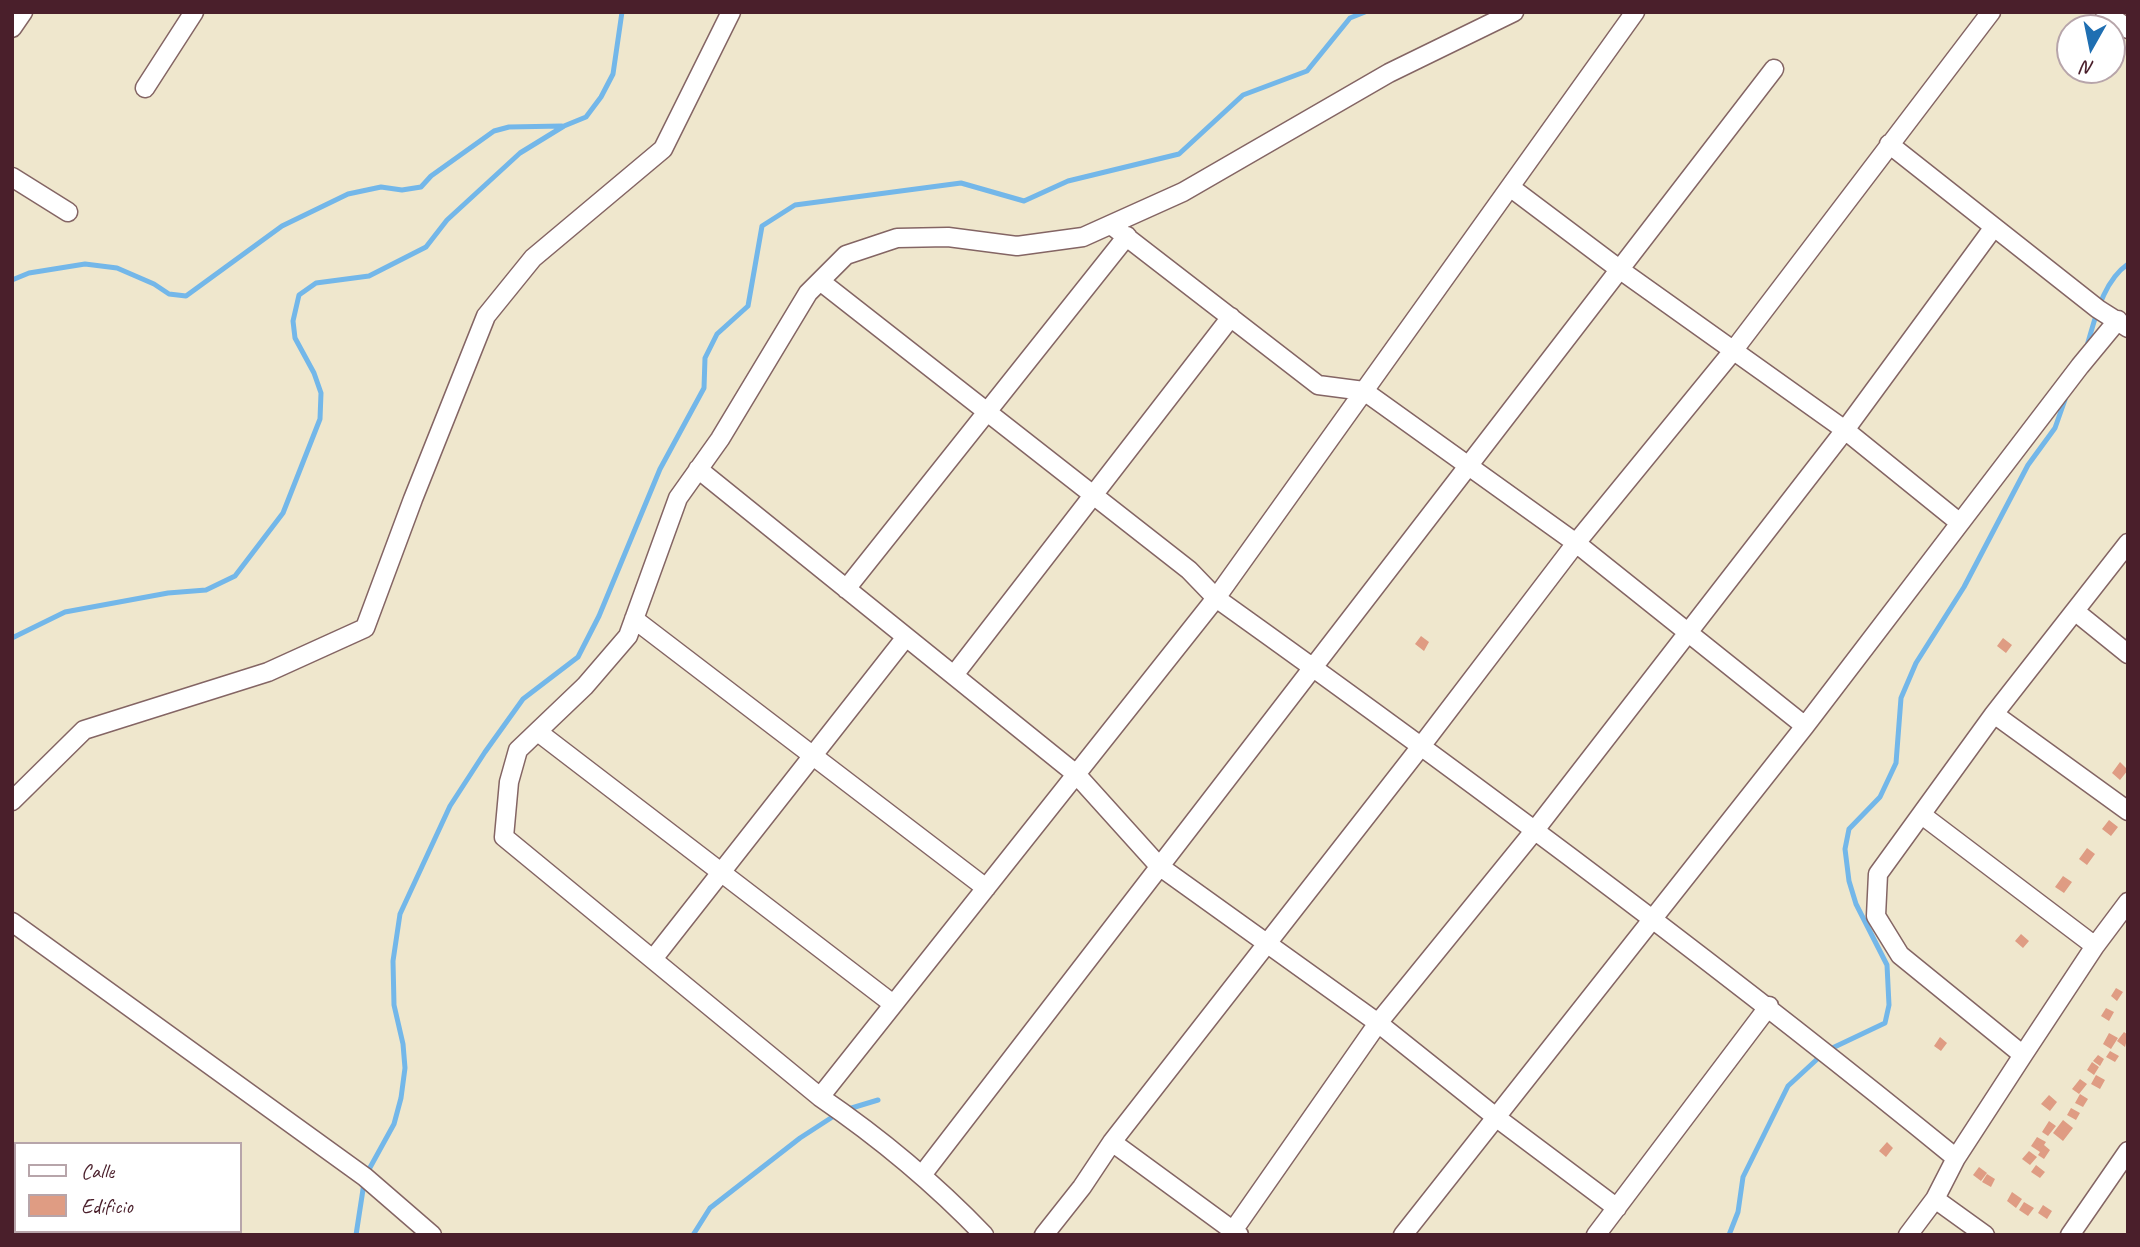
<!DOCTYPE html>
<style>
body{margin:0}
#map{position:relative;width:2140px;height:1247px;overflow:hidden;background:#efe7cd;font-family:Caveat,sans-serif}
canvas{display:block}
.frame{position:absolute;inset:0;border:14px solid #4a1f2b;pointer-events:none}
.legend{position:absolute;left:14px;top:1142px;width:228px;height:91px;box-sizing:border-box;background:#fff;border:2px solid #b7a5aa;margin:0;padding:9px 12px;list-style:none;font-size:21px;color:#4a1f2b}
.legend li{display:flex;align-items:center;gap:14px;height:35px}
.legend b{width:35px;border:2px solid #b7a5aa}
.north{position:absolute;left:2056px;top:14px;width:70px;height:70px;box-sizing:border-box;background:#fff;border:2px solid #b7a5aa;border-radius:50%;rotate:189deg;font-size:19px;font-weight:700;line-height:28px;text-align:center;color:#4a1f2b}
.north::after{content:'';display:block;margin:auto;width:24px;height:32px;background:#1f6fb2;clip-path:polygon(50% 0,100% 100%,50% 72%,0 100%)}
</style>
<div id="map">
<canvas width="2140" height="1247"></canvas>
<div class="frame"></div>
<ul class="legend">
<li><b style="height:9px;background:#fff"></b>Calle</li>
<li><b style="height:19px;background:#df9c83"></b>Edificio</li>
</ul>
<div class="north">N</div>
</div>
<script>
const context = document.querySelector('canvas').getContext('2d');
context.lineJoin = 'round';
function strokePath(path, color, width, dash) { context.strokeStyle = color; context.lineWidth = width; context.lineCap = dash ? 'butt' : 'round'; context.setLineDash(dash || []); context.stroke(path); }
function fill(path, color) { context.fillStyle = color; context.fill(path, 'evenodd'); }
strokePath(new Path2D(`
 M12,280L29,273L85,264L117,268L154,284L169,294L186,296L282,226L348,194L381,187L402,190L421,187L431,176L494,131L509,127L562,126
 M2086,349C2095,320 2102,282 2128,264
 M12,638L65,612L168,593L206,590L235,576L283,513L320,419L321,393L314,373L295,338L293,321L299,295L316,283L369,276L426,247L447,220L520,153L564,126L586,117L601,97L613,74L622,12
 M845,1110L878,1100
 M367,1173L394,1124L401,1098L405,1068L403,1044L394,1005L393,961L400,914L450,806L485,752L523,699L578,657L599,616L660,469L704,388L705,358L717,334L748,306L762,226L795,205L961,183L1024,201L1068,181L1179,154L1243,95L1307,71L1350,18L1365,12
 M356,1235L364,1183
 M693,1235L710,1208L800,1138L837,1114
 M1729,1235L1738,1212L1743,1177L1788,1086L1826,1051L1885,1023L1889,1005L1887,965L1856,904L1849,881L1845,849L1849,829L1880,797L1896,763L1901,698L1916,663L1964,587L2028,465L2055,428L2067,394`), '#73b7e9', 5);
fill(new Path2D(`
 M1421,636L1429,642L1424,651L1415,644Z
 M2003,638L2012,645L2006,653L1997,646Z
 M2120,762L2128,770L2120,780L2112,773Z
 M2109,820L2118,827L2111,836L2102,829Z
 M2087,848L2095,854L2087,865L2079,859Z
 M2063,876L2072,882L2064,893L2055,887Z
 M2021,934L2029,941L2023,948L2015,941Z
 M2116,988L2123,992L2117,1001L2111,996Z
 M2106,1008L2114,1012L2109,1021L2101,1016Z
 M2124,1032L2128,1035L2125,1047L2117,1041Z
 M2109,1033L2118,1038L2111,1049L2103,1044Z
 M1940,1037L1947,1043L1941,1051L1934,1046Z
 M2110,1051L2119,1056L2115,1062L2106,1057Z
 M2098,1055L2104,1059L2100,1066L2093,1061Z
 M2092,1062L2099,1067L2094,1075L2087,1070Z
 M2096,1075L2105,1080L2100,1089L2091,1084Z
 M2080,1079L2087,1084L2079,1094L2072,1089Z
 M2080,1094L2088,1099L2083,1107L2075,1103Z
 M2049,1095L2057,1102L2050,1111L2041,1104Z
 M2071,1108L2080,1113L2076,1120L2067,1115Z
 M2063,1120L2073,1128L2063,1141L2053,1133Z
 M2049,1121L2056,1126L2048,1136L2042,1132Z
 M2037,1137L2046,1142L2044,1145L2050,1150L2044,1159L2038,1155L2040,1152L2031,1146Z
 M1887,1142L1893,1148L1886,1157L1879,1151Z
 M2029,1151L2037,1157L2030,1165L2022,1159Z
 M2036,1165L2045,1172L2040,1178L2031,1172Z
 M1979,1167L1987,1173L1981,1181L1973,1175Z
 M1987,1174L1995,1179L1991,1187L1982,1182Z
 M2012,1192L2022,1199L2016,1208L2007,1201Z
 M2024,1202L2034,1208L2028,1216L2019,1210Z
 M2043,1205L2052,1211L2047,1219L2038,1213Z`), '#df9c83');
const street = new Path2D(`
 M2105,12L2128,29
 M12,28L23,12
 M145,88L194,12
 M1889,144L2098,309L2128,328
 M12,177L68,212
 M1510,187L1619,269L1845,430L1960,523
 M1111,225L1318,385L1364,391L1576,543L1805,726
 M820,281L1189,570L1216,598C1468,778 1716,962 1956,1158
 M698,469L1076,774L1159,866L1378,1023L1497,1118L1617,1208
 M846,589L1127,236
 M2076,612L2128,654
 M634,619L986,888
 M954,675L1231,317
 M1994,714L2128,811
 M538,732L893,1004
 M12,801L84,730L268,672L365,628L413,499L486,316L533,258L663,149L731,12
 M1922,815L2095,946
 M12,922L365,1177L432,1235
 M653,959L906,637
 M2023,1055L1900,955L1876,916L1878,874L1994,714L2128,543
 M820,1097L1216,598L1635,12
 M1112,1142L1239,1235
 M922,1175L1774,69
 M1935,1199L1985,1235
 M984,1235C934,1183 880,1138 820,1097L504,837L509,782L518,750L585,686L628,636L678,498L720,439L808,293L846,255L897,238L948,237L1017,246L1083,237L1183,192L1389,73L1514,12
 M1044,1235L1082,1187L1112,1142L1422,745L1576,543L1733,351L1991,12
 M1230,1235L1378,1023L1535,830L1845,430L1994,227
 M1403,1235L1805,726L2080,366L2118,320
 M1596,1235L1769,1006
 M1908,1235L1935,1199L1956,1158L2023,1055L2095,946L2128,902
 M2070,1235L2128,1151`);
strokePath(street, '#846564', 21);
strokePath(street, '#fff', 18);
</script>
